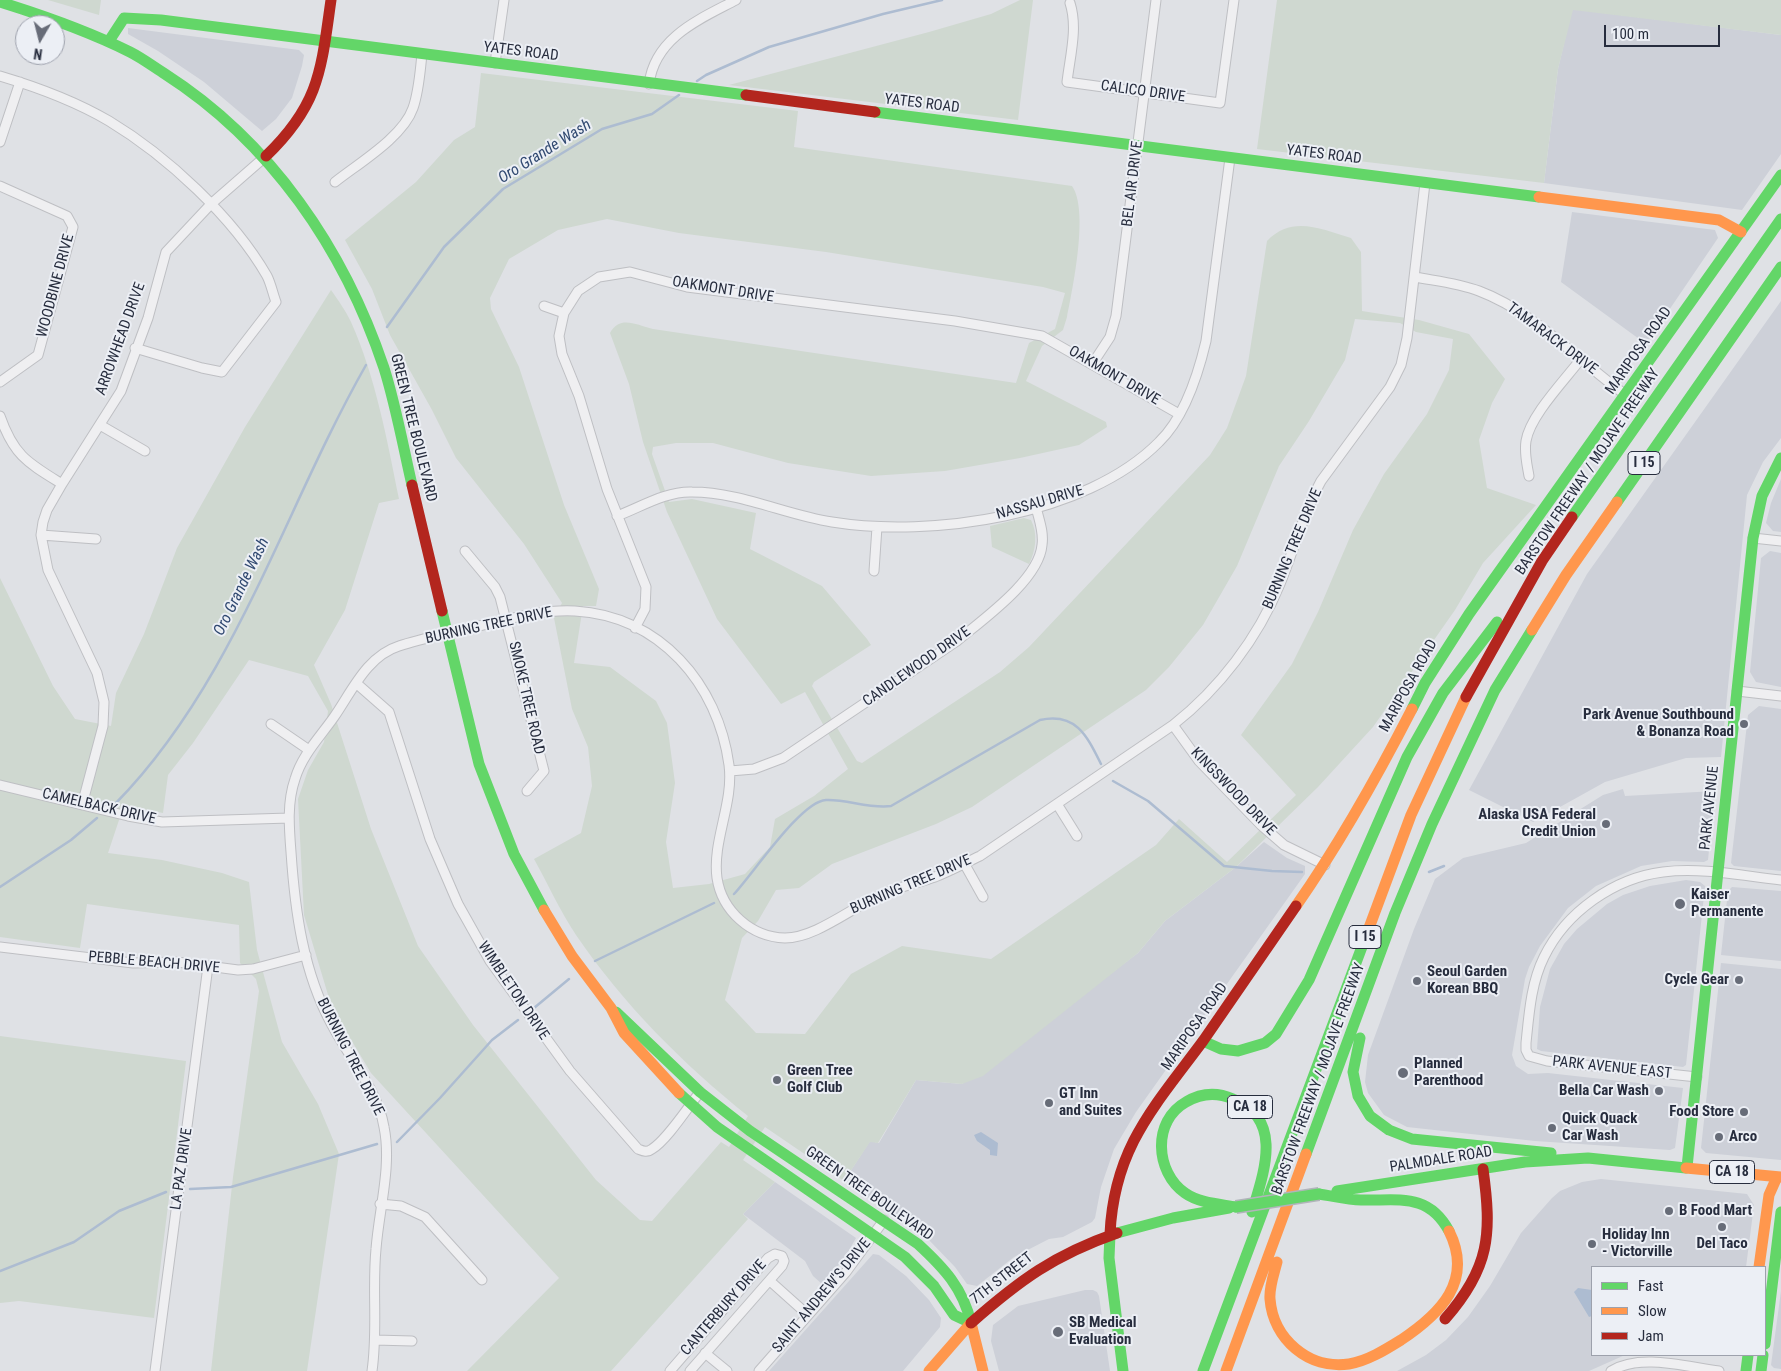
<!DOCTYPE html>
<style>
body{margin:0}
#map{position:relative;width:1781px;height:1371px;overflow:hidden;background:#dfe1e5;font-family:"Roboto Condensed",sans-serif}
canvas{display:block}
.legend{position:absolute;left:1591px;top:1266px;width:175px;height:90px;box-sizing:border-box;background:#eceff5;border:1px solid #9da1ac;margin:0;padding:6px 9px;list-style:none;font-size:15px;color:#272d3e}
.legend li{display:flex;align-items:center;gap:10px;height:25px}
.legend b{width:25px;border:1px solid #9da1ac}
.north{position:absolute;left:15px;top:15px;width:50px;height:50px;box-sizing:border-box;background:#eceff5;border:1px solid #9da1ac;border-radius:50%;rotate:188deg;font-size:14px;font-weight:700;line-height:20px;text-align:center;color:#272d3e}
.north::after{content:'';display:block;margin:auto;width:18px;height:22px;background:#676c78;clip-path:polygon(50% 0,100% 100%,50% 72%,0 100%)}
.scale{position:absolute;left:1604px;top:25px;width:116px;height:22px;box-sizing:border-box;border:2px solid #272d3e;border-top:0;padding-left:6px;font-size:15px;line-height:18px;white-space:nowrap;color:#272d3e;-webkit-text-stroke:4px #eceff5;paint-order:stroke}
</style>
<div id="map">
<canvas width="1781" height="1371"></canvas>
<ul class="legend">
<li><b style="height:6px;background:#63d668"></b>Fast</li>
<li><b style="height:6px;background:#ff974d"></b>Slow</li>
<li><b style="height:6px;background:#b3261e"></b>Jam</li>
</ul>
<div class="north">N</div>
<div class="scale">100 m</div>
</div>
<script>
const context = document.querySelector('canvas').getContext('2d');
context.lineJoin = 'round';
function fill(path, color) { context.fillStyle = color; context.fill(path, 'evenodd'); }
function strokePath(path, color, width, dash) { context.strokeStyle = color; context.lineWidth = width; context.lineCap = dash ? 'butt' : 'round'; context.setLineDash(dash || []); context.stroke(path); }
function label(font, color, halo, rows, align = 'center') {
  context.font = font + ' "Roboto Condensed",sans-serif'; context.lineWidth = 4; context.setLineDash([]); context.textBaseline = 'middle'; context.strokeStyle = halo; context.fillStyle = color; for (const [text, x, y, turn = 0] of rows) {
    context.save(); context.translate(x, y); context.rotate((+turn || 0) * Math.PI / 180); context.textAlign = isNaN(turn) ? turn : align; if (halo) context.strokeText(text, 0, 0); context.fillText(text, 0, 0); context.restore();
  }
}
fill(new Path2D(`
 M1572,9L1781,35V154L1742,210L1544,183L1558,69Z
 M128,28L299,50L304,55L302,66L292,98L276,119L262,131L204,82L158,51L128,34Z
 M1572,212L1715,230L1718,238L1646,344L1561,282Z
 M1781,301V438L1763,462L1747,495L1721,757L1686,758L1605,782L1533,822L1469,790L1587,574Z
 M1781,479V532L1773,531L1766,523L1771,503Z
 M1770,551L1781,553V687L1756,682L1750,672L1761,558Z
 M1759,706L1781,709V871L1734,866L1731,863L1748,715Z
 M1623,789L1625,796L1715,791L1708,860L1704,862L1672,861L1641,866L1596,886L1568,908L1540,946L1529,967L1525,979L1512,1055L1516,1066L1528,1074L1548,1073L1683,1088L1675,1148L1670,1150L1535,1141L1407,1127L1384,1115L1368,1093L1365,1082L1368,1055L1414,929L1435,879L1463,858L1526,843L1603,795Z
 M1264,842L1287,858L1305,866V874L1136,1112L1114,1149L1101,1187L1095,1218L1092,1222L1063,1237L1049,1239L1014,1257L977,1286L967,1284L955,1267L928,1239L844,1181L870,1141L879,1143L916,1080L962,1084L1138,953L1165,921L1236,867Z
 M1686,880L1700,882L1705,886L1686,1065L1683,1067L1541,1051L1537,1049L1540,1007L1550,969L1564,944L1577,929L1607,904L1623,895L1650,886Z
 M1732,887L1781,891V961L1721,955L1728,891Z
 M1721,963L1781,969V1160L1706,1153L1701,1148Z
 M1601,1179L1747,1194L1754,1205L1746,1267H1592V1355H1625L1589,1371H1397L1426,1355L1446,1340L1468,1317L1490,1286L1521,1233L1552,1198L1560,1191L1582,1182Z
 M775,1182L856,1238L844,1259L822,1284L813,1276L805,1261L743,1214Z
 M873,1254L879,1255L906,1276L929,1300L941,1318L940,1327L903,1371H769Z
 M1085,1290H1093L1097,1292L1099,1296L1110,1371H999L991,1341L993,1325L1018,1306Z
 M1781,1291V1369L1774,1368L1771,1365Z`), '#cdd0d8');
fill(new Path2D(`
 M48,0H101L99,15Z
 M1020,0H1033L1018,120L729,85L929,32L991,14Z
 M1277,0H1781V35L1573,10L1558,69L1544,183L1257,149Z
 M481,73L798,111L794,147L1072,186C1089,210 1073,287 1067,317L1063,330L1042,346L1026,381L1106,422L1107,427L1079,445L1020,458L945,471L871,476L788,463L713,443H676L653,447L652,454L669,502L692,499L756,513L750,549L822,586L867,639L871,645L814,682L812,686L857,761L862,763L1000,672L1029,647L1210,455L1227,428L1246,376L1267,241C1292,215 1321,229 1351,238L1361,252L1362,311L1419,320L1469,334L1505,379L1492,403L1479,440L1487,488L1536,505L1483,563L1455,610L1373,727L1318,787L1236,867L1165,921L1138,953L983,1076L962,1084L916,1080L878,1143L870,1142L844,1181L765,1127L743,1160L775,1182L743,1214L748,1219L611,1371H467L559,1278L371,1073L332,1008L304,915L298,799L308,770L324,742L328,711L308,676L249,660L193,743L168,775L163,813L124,805L108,853L162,860L222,873L249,882L257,950L282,1042L318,1104L339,1154L307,1371H211L233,1177L259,991L256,979L240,963L239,925L87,904L80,948L0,937V578L53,686L75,719L111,726L116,693L144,634L177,548L245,427L331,290C338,300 346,311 351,322C376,378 387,440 399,499L379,503L345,610L314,665L331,704L371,829L418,946L473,1025L596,1180L640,1220L652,1221L721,1142L729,1147L748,1116C683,1064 623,1004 576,935C560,911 548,884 534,859L581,833L592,786L588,747L572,709L554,618L562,603L524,544L456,458L432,410L390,335L372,289L345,240L416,182L454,140L475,127ZM607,219L679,233L826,252L1043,287L1065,293L1055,329L1029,343L1016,383L653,329C636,325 620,315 610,333L629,384L643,442L667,512L717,619L781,704L805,692L848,769L814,796L775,819L770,847L745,874L709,884L673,888L666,842L675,783L667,723L656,701L610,667L574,663L583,606H596L599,589L564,505L519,367L491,309L490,298L509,259L558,230ZM1355,319L1400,323L1416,332L1453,339L1449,370L1427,414L1384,474L1353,530L1318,612L1292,664L1241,735L1296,795L1227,862L1179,819L1156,845L991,959L902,946L851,974L805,1034L756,1033L725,1000L742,938L758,921L776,890L799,888L832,864L936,824L972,807L1146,690L1169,667L1203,625L1237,566L1279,466L1309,421L1345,360Z
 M1024,518L1031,520C1038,534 1036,550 1029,564L992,547L990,526Z
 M0,1036L186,1061L154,1318L19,1301L0,1303Z`), '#cfd8d0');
fill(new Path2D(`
 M981,1132L998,1143L997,1156L990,1155V1150L977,1141L974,1135Z
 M1578,1288L1592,1290V1316L1589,1317L1574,1292Z`), '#adbcd1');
strokePath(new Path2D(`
 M697,81L706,75L769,47L883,14L942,0
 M387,327L444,247L503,189L602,129L652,114L679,95
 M1113,781L1148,801L1224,866L1272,871L1302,872
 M115,804C235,682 283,511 366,365
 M1429,872L1444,866
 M0,887L71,840L97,818
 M734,894C753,874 801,801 826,800C847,799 869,809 891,806L1040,720C1076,712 1087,736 1101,764
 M595,961L714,903
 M534,1008L569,979
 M397,1142L440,1098L492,1040L518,1020
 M190,1189L231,1187L377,1144
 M0,1271L74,1242L119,1211L166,1192`), '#adbcd1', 2.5);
const street = new Path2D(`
 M1070,3C1078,28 1070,56 1067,82L1220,103L1234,0
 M495,63L504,0
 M0,76C37,87 75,101 109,121C167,156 233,217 267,276C271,284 273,294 276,302L222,372L202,368L135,348
 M649,84C655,37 700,19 736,0
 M0,142L20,82
 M335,182C359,163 403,137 413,108C419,91 420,72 422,54
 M0,186L67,216L73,227L38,355L0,382
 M1415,277C1436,281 1458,283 1479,291C1535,312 1578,361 1626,395
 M544,306L564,313
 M1093,363L1110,337L1116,316L1156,0
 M0,416C14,456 28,463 62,484
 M100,425L145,451
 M1529,476C1527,464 1524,453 1526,441C1530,416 1564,381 1580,360
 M617,516C641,507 666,491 692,492C740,492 786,515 832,522C931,538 1086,516 1159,442C1185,417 1198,375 1206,341L1230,158
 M41,535L96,539
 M1753,538L1781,541
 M465,551L495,587L500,597L544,771L527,791
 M874,571L877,527
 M635,628L645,609L646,587L607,489L579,396L562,354L559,336L564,313L578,291L599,277L630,272L687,287L955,321L1042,336L1179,414
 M356,683L389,712L430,839L458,904L490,961L570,1071L638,1149C643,1151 647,1153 652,1149C667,1140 688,1107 700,1092
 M1737,691L1781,696
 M271,724L309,750
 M1173,725L1199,761L1261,825L1284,845L1325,865
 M730,771L754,769L783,758L957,641C982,620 1039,580 1042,545C1044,532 1039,520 1036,507
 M0,785L128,816L162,822L289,818
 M1057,804L1077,836
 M82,805L103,726L104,702L97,673L48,570L41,535L43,522L47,510L62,484L121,391L148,318L166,252L211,204L266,156
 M964,863L983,897
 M0,947L133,963L177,962L238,970L253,969L306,955
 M1697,1077L1547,1061L1529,1056L1526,1050V1043C1529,1014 1531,983 1544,957C1566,912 1614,878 1663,872C1702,867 1743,876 1781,880
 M380,1204L401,1206L425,1217L482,1280
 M770,1281L808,1315
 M375,1340L412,1341
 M705,1353L727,1371
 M155,1371L208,966
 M372,1371C378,1330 372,1289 376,1249C379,1209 392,1166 384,1127C378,1090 349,1058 332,1025C303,972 295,911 291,852C289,827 287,802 295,779C302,755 320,737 334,717C352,691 367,656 399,646C419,639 441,635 462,630C499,622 537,609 575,611C660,616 718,684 729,765C734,803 712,841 717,878C722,911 751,937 785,938C816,938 852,907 881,895C899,887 917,883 935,877C950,871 965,863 980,856L1173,725C1219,689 1258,638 1280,584C1294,550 1303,514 1321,481L1390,387L1401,365L1407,338L1425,183
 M670,1371L768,1258L775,1254L782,1256L784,1261L782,1266L690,1371
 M759,1371L846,1272L884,1220
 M1611,1371C1641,1353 1686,1367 1719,1371`);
strokePath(street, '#bebfc3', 11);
strokePath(street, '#efeff1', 9);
strokePath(new Path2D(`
 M0,2C45,16 88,31 130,52C142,58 154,67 165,74C271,142 344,249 384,368C396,406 403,446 412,485
 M109,41L124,18L161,20L746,95
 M875,112L1539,197
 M1617,502L1781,267
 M1572,517L1781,219
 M442,611L479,764L514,854L544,910
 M1412,709L1425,683L1469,614L1781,175
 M616,1012L700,1092L750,1131L918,1244C944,1268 963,1288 971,1323
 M1360,1038L1353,1072L1358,1096L1370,1116L1389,1130L1412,1139L1551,1153
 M1203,1041L1221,1049L1238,1051L1265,1043L1276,1034L1309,980L1407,757L1443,693L1497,622
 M679,1093L717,1127L905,1257L934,1286L954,1315L971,1323
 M1306,1154L1395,913L1432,824L1495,690L1532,630
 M1687,1167L1753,538L1762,496L1781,458
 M1337,1191L1525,1162L1588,1158L1686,1168
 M1319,1194C1333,1196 1347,1200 1361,1200C1398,1201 1428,1192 1449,1231
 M1236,1207C1219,1204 1199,1203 1185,1193C1155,1172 1152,1121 1186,1102C1201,1093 1217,1092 1233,1099C1284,1119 1264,1172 1252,1212
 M1117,1233L1173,1218L1229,1208
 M1110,1234L1109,1258L1123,1371
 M1765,1344L1781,1212
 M1203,1371L1366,936
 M1746,1371L1748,1355
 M1761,1371L1763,1355`), '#63d668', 11);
strokePath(new Path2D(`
 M1539,197L1719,220L1741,232
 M1532,630L1566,575L1617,502
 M1296,906C1340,843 1377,777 1412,709
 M544,910L572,956L611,1008L624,1033L679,1093
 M1366,936L1411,815L1466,697
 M1686,1168L1781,1177
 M1277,1262C1274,1274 1269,1287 1270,1299C1273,1339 1309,1370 1349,1364C1367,1361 1385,1350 1401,1340C1440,1314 1474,1281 1449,1231
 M1759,1267L1769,1195L1777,1177
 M971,1323L983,1371
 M929,1371L971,1323
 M1226,1371L1306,1154`), '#ff974d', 11);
strokePath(new Path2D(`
 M746,95L875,112
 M266,156C320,104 321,70 331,0
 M412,485L442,611
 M1466,697L1542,561L1572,517
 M1203,1041L1296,906
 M1110,1234C1114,1148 1154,1107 1203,1041
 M1445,1319C1490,1268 1492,1234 1483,1169
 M971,1323C1020,1280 1054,1255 1117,1233`), '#b3261e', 11);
const fastBridge = new Path2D(`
 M1236,1207L1319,1194`);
strokePath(fastBridge, '#b1b4ba', 14, []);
strokePath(fastBridge, '#63d668', 11);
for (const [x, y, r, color] of [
 [1744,724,5,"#676c78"],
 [1606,824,5,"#676c78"],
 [1680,904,6,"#676c78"],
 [1739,980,5,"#676c78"],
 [1417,981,5,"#676c78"],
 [1403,1073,6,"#676c78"],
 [777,1080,5,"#676c78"],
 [1659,1091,5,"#676c78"],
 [1049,1103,5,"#676c78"],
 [1744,1112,5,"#676c78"],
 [1552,1128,5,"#676c78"],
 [1719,1137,5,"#676c78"],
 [1669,1211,5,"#676c78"],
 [1722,1227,5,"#676c78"],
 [1592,1244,5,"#676c78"],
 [1058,1332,6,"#676c78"]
]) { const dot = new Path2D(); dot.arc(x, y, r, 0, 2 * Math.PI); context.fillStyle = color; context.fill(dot); strokePath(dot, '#eceff5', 2); }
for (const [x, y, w] of [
 [1644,463,32],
 [1365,937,32],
 [1250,1107,45],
 [1732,1172,45]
]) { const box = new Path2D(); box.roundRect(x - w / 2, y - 11.5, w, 23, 4); context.fillStyle = '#eceff5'; context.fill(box); strokePath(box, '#272d3e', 1); }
label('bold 14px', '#272d3e', null, [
 ["I 15",1644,463],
 ["I 15",1365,937],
 ["CA 18",1250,1107],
 ["CA 18",1732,1172]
]);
label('15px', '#272d3e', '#eceff5', [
 ["YATES ROAD",521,52,7],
 ["CALICO DRIVE",1143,92,8],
 ["YATES ROAD",922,104,7],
 ["YATES ROAD",1324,155,7],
 ["BEL AIR DRIVE",1133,184,-83],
 ["WOODBINE DRIVE",56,286,-75],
 ["OAKMONT DRIVE",723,290,9],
 ["ARROWHEAD DRIVE",121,339,-70],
 ["TAMARACK DRIVE",1552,339,37],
 ["MARIPOSA ROAD",1639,351,-55],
 ["OAKMONT DRIVE",1114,376,30],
 ["GREEN TREE BOULEVARD",413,428,76],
 ["BARSTOW FREEWAY / MOJAVE FREEWAY",1588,472,-56],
 ["NASSAU DRIVE",1040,503,-16],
 ["BURNING TREE DRIVE",1293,549,-67],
 ["BURNING TREE DRIVE",489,626,-12],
 ["CANDLEWOOD DRIVE",917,667,-35],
 ["MARIPOSA ROAD",1409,686,-61],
 ["SMOKE TREE ROAD",526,698,77],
 ["KINGSWOOD DRIVE",1233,792,46],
 ["CAMELBACK DRIVE",99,807,13],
 ["PARK AVENUE",1710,808,-84],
 ["BURNING TREE DRIVE",911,885,-23],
 ["PEBBLE BEACH DRIVE",154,963,5],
 ["WIMBLETON DRIVE",513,991,56],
 ["MARIPOSA ROAD",1195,1027,-55],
 ["BURNING TREE DRIVE",350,1057,63],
 ["PARK AVENUE EAST",1612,1068,6],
 ["BARSTOW FREEWAY / MOJAVE FREEWAY",1319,1079,-70],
 ["PALMDALE ROAD",1441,1160,-9],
 ["LA PAZ DRIVE",182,1169,-82],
 ["GREEN TREE BOULEVARD",869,1194,35],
 ["7TH STREET",1002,1279,-38],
 ["SAINT ANDREW'S DRIVE",822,1296,-50],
 ["CANTERBURY DRIVE",724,1308,-49]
]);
label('bold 15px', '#272d3e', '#eceff5', [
 ["Park Avenue Southbound",1734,715,"right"],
 ["& Bonanza Road",1734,732,"right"],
 ["Alaska USA Federal",1596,815,"right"],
 ["Credit Union",1596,832,"right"],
 ["Kaiser",1691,895],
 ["Permanente",1691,912],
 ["Seoul Garden",1427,972],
 ["Korean BBQ",1427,989],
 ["Cycle Gear",1729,980,"right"],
 ["Planned",1414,1064],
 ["Parenthood",1414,1081],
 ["Green Tree",787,1071],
 ["Golf Club",787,1088],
 ["Bella Car Wash",1649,1091,"right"],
 ["GT Inn",1059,1094],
 ["and Suites",1059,1111],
 ["Food Store",1734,1112,"right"],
 ["Quick Quack",1562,1119],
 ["Car Wash",1562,1136],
 ["Arco",1729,1137],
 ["B Food Mart",1679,1211],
 ["Holiday Inn",1602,1235],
 ["- Victorville",1602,1252],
 ["Del Taco",1722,1244,"center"],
 ["SB Medical",1069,1323],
 ["Evaluation",1069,1340]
], 'left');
label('italic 16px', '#314971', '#eceff5', [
 ["Oro Grande Wash",545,152,-32],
 ["Oro Grande Wash",242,587,-64]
]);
</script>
